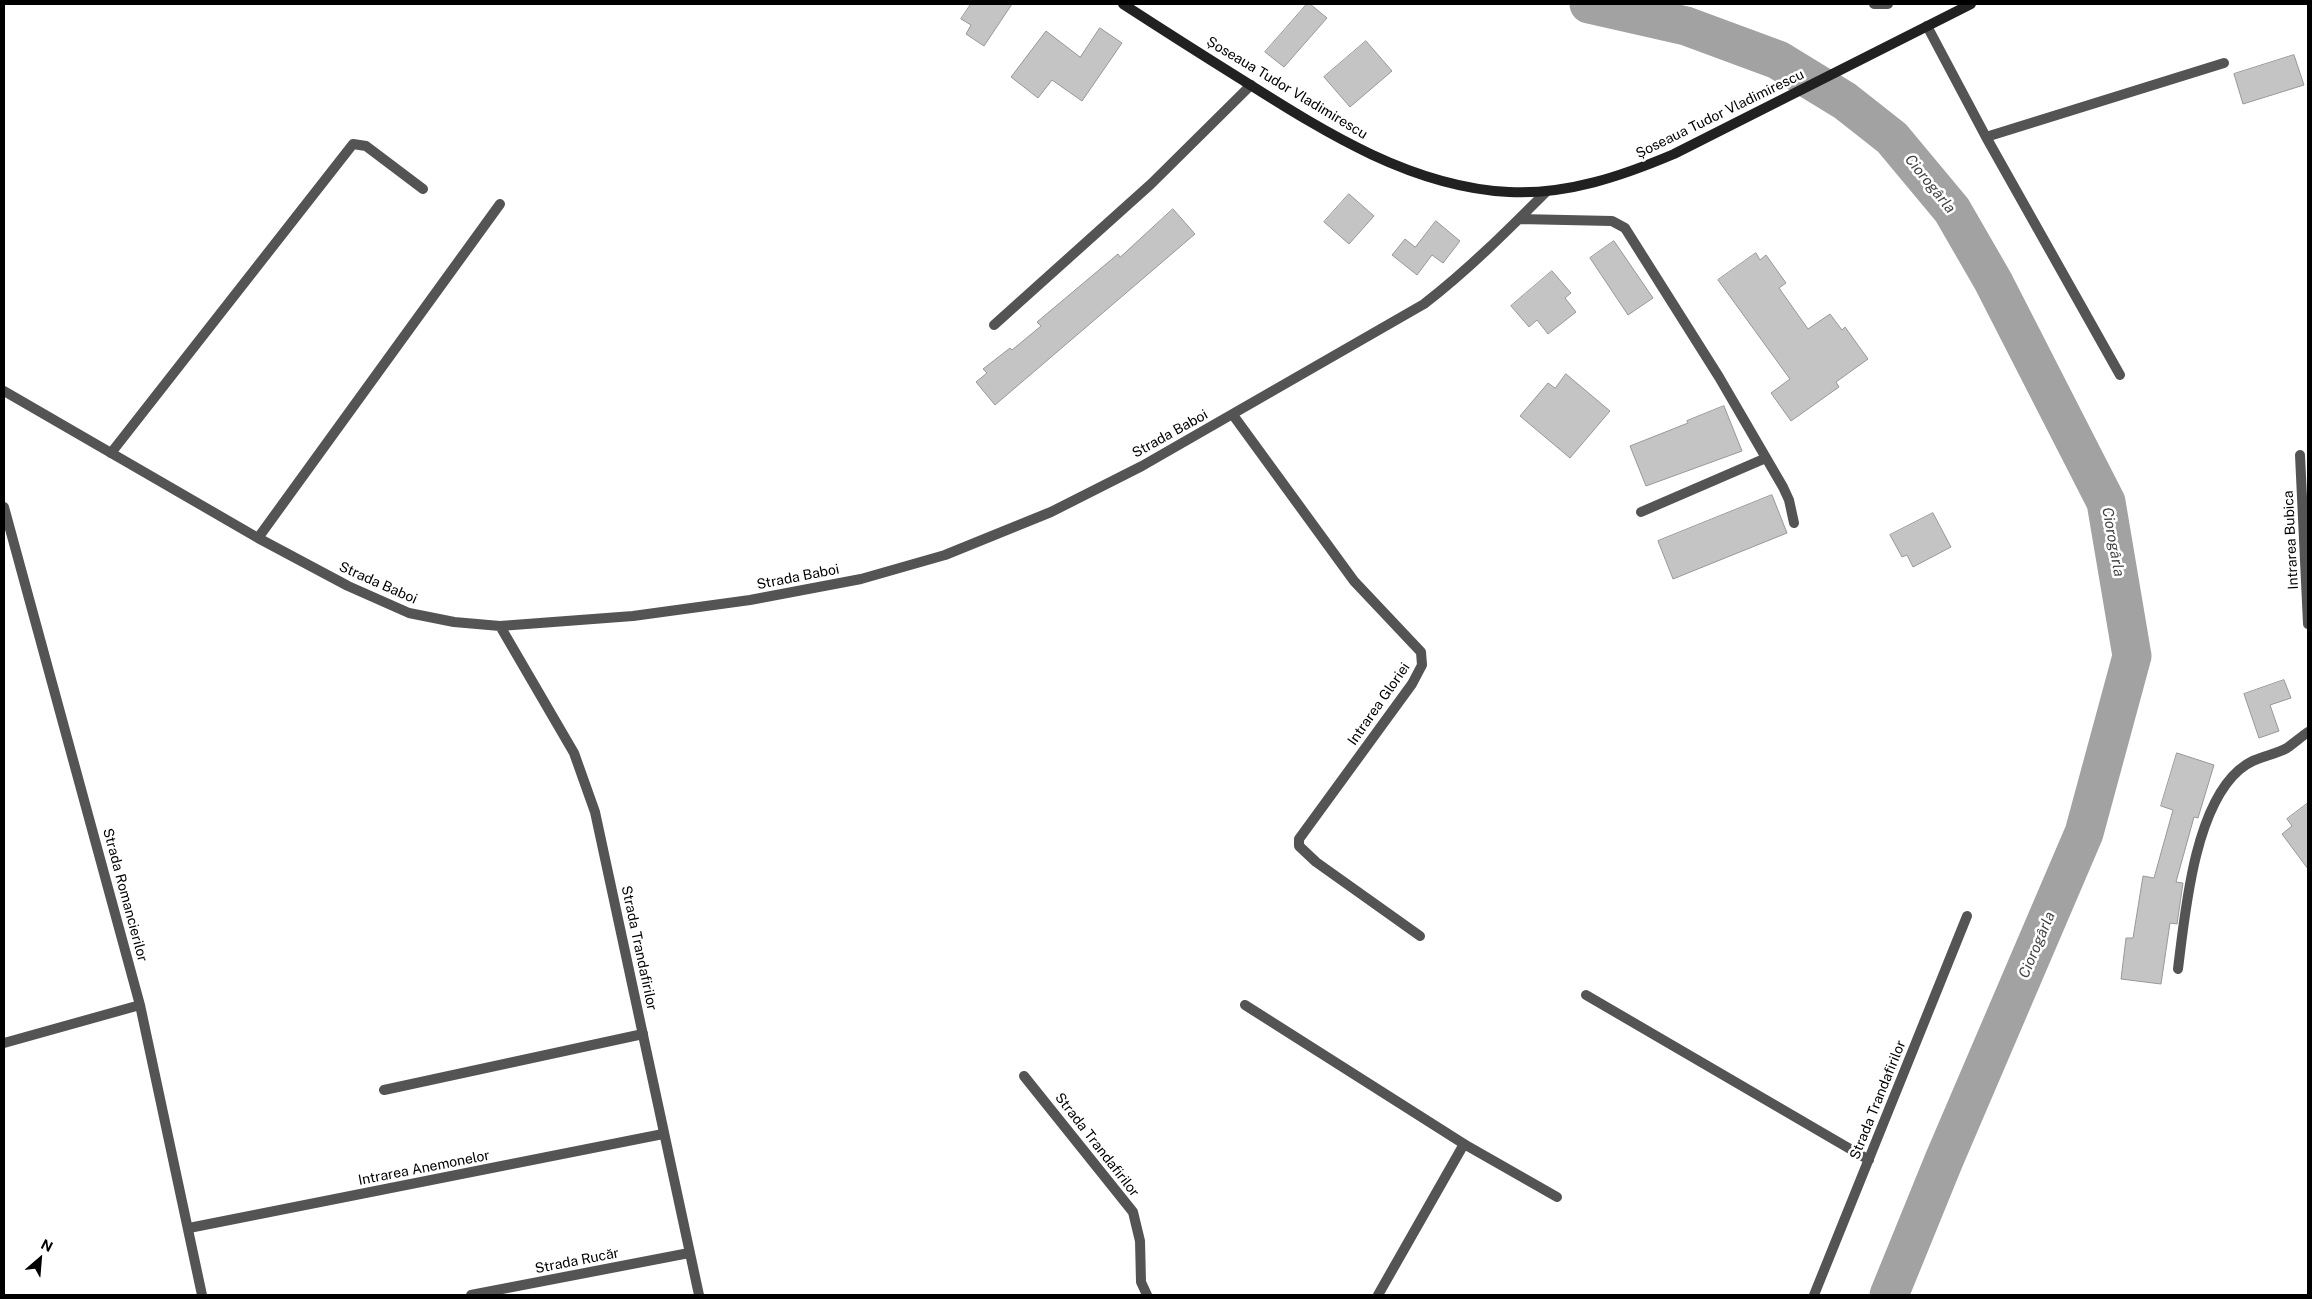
<!DOCTYPE html>
<meta charset="utf-8">
<style>
body{margin:0}
#map{position:relative;width:2312px;height:1299px;overflow:hidden;background:#fff;font-family:"Public Sans",sans-serif}
canvas{display:block}
.frame{position:absolute;inset:0;border:5px solid #000;pointer-events:none}
.north{position:absolute;left:15px;top:1234px;width:50px;height:50px;-webkit-text-stroke:4px #fff;paint-order:stroke;rotate:27deg;font-size:14px;font-weight:700;line-height:20px;text-align:center;color:#000}
.north::after{content:'';display:block;margin:auto;width:18px;height:22px;background:#000;clip-path:polygon(50% 0,100% 100%,50% 72%,0 100%)}
</style>
<div id="map">
<canvas width="2312" height="1299"></canvas>
<div class="frame"></div>
<div class="north">N</div>
</div>
<script>
const context = document.querySelector('canvas').getContext('2d');
context.lineJoin = 'round';
function strokePath(path, color, width, dash) { context.strokeStyle = color; context.lineWidth = width; context.lineCap = dash ? 'butt' : 'round'; context.setLineDash(dash || []); context.stroke(path); }
function fill(path, color) { context.fillStyle = color; context.fill(path, 'evenodd'); }
function label(font, color, halo, rows, align = 'center') {
  context.font = font + ' "Public Sans",sans-serif'; context.lineWidth = 5; context.setLineDash([]); context.textBaseline = 'middle'; context.strokeStyle = halo; context.fillStyle = color; for (const [text, x, y, turn = 0] of rows) {
    context.save(); context.translate(x, y); context.rotate((+turn || 0) * Math.PI / 180); context.textAlign = isNaN(turn) ? turn : align; if (halo) context.strokeText(text, 0, 0); context.fillText(text, 0, 0); context.restore();
  }
}
strokePath(new Path2D(`
 M1589,4L1686,26L1778,60L1845,101L1892,138L1952,210L1993,281L2106,502L2132,656L2084,833L1944,1160L1889,1295`), '#a2a2a2', 39);
const building = new Path2D(`
 M971,4H1012L984,46L966,34L971,25L961,19Z
 M1307,4H1310L1327,18L1284,67L1265,52Z
 M1100,28L1122,43L1082,101L1052,80L1038,98L1011,77L1046,31L1080,57Z
 M1366,41L1392,71L1350,107L1324,77Z
 M2294,55L2304,85L2243,104L2234,74Z
 M1349,194L1374,216L1349,244L1324,222Z
 M1173,209L1195,234L995,405L976,382L987,373L983,369L1010,348L1012,350L1041,326L1037,322L1118,254L1120,257Z
 M1436,221L1460,241L1443,263L1432,255L1417,275L1392,255L1405,239L1415,247Z
 M1614,241L1653,298L1628,315L1590,258Z
 M1756,253L1760,260L1766,255L1786,283L1779,288L1808,329L1830,314L1842,330L1845,327L1868,359L1836,382L1839,387L1791,421L1771,393L1790,379L1718,280Z
 M1552,271L1571,293L1565,298L1576,312L1548,334L1537,320L1529,327L1511,306Z
 M1566,374L1610,411L1570,458L1520,416L1548,383L1555,388Z
 M1724,406L1742,451L1646,486L1630,446L1688,423L1687,421Z
 M1772,495L1787,533L1673,579L1658,541Z
 M1933,513L1951,547L1913,567L1907,555L1902,557L1890,535Z
 M2284,680L2291,698L2270,705L2279,731L2259,738L2244,694Z
 M2177,753L2214,765L2198,818L2194,817L2176,882L2183,883L2177,924L2170,923L2161,984L2121,979L2126,938H2133L2143,876L2154,878L2173,810L2161,806Z
 M2308,803V869L2282,834L2292,826L2287,819Z`);
fill(building, '#c4c4c4');
strokePath(building, '#989898', 1);
strokePath(new Path2D(`
 M111,453L353,144L366,146L423,189
 M1245,1005L1464,1144L1557,1197
 M384,1090L643,1034
 M189,1228L663,1134
 M471,1295L689,1253`), '#545454', 10);
strokePath(new Path2D(`
 M1874,4H1888
 M1927,26L1986,137L2120,375
 M1986,137L2224,63
 M1519,219L1612,221L1625,228L1719,377L1783,487L1789,500L1794,523
 M994,325L1151,184L1251,85
 M4,391L258,538L348,586L409,613L454,622L500,626L633,616L750,600L861,579L945,555L1051,512L1142,466L1424,304C1468,270 1507,231 1547,191
 M1233,415L1354,581L1421,652L1422,665L1412,684L1299,839V846L1316,862L1420,936
 M2300,455L2308,624
 M4,507L140,1005L202,1295
 M1641,512L1766,458
 M258,538L500,204
 M500,626L574,753L595,812L699,1295
 M2178,969C2185,913 2194,809 2239,770C2255,756 2270,757 2287,748C2294,743 2301,737 2308,732
 M1586,995L1869,1160
 M4,1043L140,1005
 M1024,1076L1133,1212L1140,1241L1141,1282L1147,1295
 M1378,1295L1464,1144
 M1814,1295L1967,916`), '#545454', 10);
strokePath(new Path2D(`
 M1123,4C1163,30 1204,56 1244,81C1325,132 1411,187 1509,192C1567,195 1622,176 1674,154L1971,4`), '#212121', 10);
label('14px', '#000', '#fff', [
 ["Șoseaua Tudor Vladimirescu",1287,88,31],
 ["Șoseaua Tudor Vladimirescu",1720,114,-26],
 ["Strada Baboi",1170,434,-29],
 ["Intrarea Bubica",2291,540,-93],
 ["Strada Baboi",798,577,-11],
 ["Strada Baboi",378,583,24],
 ["Intrarea Gloriei",1379,704,-55],
 ["Strada Romancierilor",125,895,75],
 ["Strada Trandafirilor",639,948,78],
 ["Strada Trandafirilor",1878,1100,-68],
 ["Strada Trandafirilor",1097,1145,52],
 ["Intrarea Anemonelor",424,1168,-11],
 ["Strada Rucăr",577,1261,-11]
]);
label('italic 15px', '#434343', '#fff', [
 ["Ciorogârla",1930,184,51],
 ["Ciorogârla",2113,542,80],
 ["Ciorogârla",2037,945,-67]
]);
</script>
